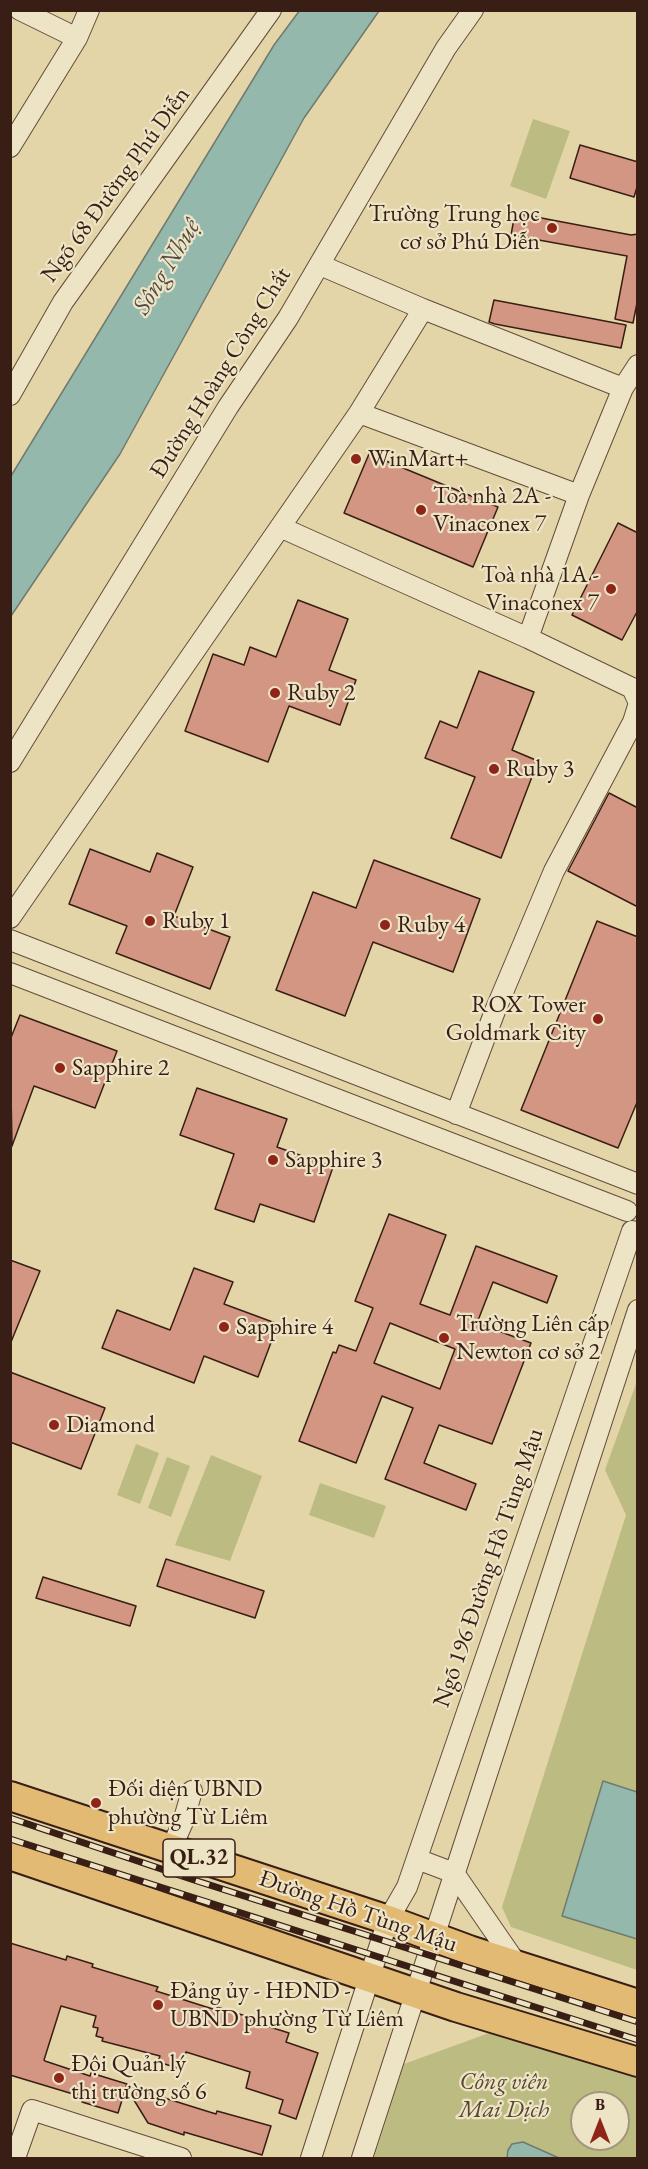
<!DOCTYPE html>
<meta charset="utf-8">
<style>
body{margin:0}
#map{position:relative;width:648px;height:2169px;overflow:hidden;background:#e4d5a8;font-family:"EB Garamond",serif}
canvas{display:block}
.frame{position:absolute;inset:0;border:12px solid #381e14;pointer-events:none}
.north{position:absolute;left:570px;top:2091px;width:60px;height:60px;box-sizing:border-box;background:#ede4c6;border:2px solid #a5957f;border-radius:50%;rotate:0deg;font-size:16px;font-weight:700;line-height:24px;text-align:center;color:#381e14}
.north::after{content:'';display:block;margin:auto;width:21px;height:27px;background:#8f2418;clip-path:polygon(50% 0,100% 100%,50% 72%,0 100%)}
</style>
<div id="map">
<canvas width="648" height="2169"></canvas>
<div class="frame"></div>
<div class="north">B</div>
</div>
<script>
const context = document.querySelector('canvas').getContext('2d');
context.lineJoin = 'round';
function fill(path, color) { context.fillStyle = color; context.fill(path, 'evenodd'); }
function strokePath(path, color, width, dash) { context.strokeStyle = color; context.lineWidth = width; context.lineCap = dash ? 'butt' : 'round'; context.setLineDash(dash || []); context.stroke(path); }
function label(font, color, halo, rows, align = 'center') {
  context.font = font + ' "EB Garamond",serif'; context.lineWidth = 4.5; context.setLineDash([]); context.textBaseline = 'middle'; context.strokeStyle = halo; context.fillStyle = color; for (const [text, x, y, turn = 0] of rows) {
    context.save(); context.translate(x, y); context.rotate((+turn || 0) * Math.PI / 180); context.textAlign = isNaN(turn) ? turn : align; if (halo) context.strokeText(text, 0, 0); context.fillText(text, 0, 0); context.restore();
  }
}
fill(new Path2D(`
 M533,119L570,131L546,199L510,186Z
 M637,1381V1970L511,1927L502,1907L626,1515L605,1470Z
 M136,1444L159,1453L140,1504L117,1495Z
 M211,1455L262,1476L230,1561L175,1545Z
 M167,1457L190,1466L171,1517L148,1508Z
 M320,1483L386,1506L374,1538L309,1515Z
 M500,2029L637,2071V2158H374L404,2064ZM582,2103H618V2139H582Z`), '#bcbb82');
const water = new Path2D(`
 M300,10L379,11L304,118L120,454L11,616V476L274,45Z
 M603,1781L637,1792V1939L562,1916Z
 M523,2142L559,2158H507L508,2150L512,2144Z`);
fill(water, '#95b8ac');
strokePath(water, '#707a6f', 1.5);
const building = new Path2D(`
 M580,145L638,162V184L634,197L570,178Z
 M515,213L631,235L638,234V298L633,323L615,319L627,256L511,235Z
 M494,300L626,325L621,348L495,324L489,322Z
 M369,454L498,507L473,567L344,513Z
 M618,523L638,533V610L622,640L572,615Z
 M298,600L348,619L329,670L356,680L340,725L289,706L268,762L185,731L213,654L244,665L250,647L276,657Z
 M479,671L534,692L512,750L538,761L501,858L451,838L475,777L425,758L440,721L457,728Z
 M609,793L638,808V907L568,871Z
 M90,849L150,872L157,853L193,867L174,916L230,937L210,989L116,953L127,926L69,904Z
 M374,860L480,899L453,972L373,942L345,1016L276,990L313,892L356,908Z
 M597,921L638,937V1100L618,1148L521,1110Z
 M20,1015L117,1051L95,1108L34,1086L12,1146L10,1040Z
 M197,1088L287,1119L277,1147L333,1167L314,1222L260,1204L254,1222L215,1209L234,1154L180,1135Z
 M389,1214L446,1235L420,1304L450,1315L476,1246L557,1276L547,1303L493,1282L477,1323L531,1343L492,1444L439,1425L424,1463L476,1484L466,1510L385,1479L413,1408L382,1396L356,1463L299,1441L333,1352L336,1353L339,1345L356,1351L373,1308L355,1301ZM390,1323L455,1349L440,1389L374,1363Z
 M10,1260L40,1271L11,1342H10Z
 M194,1268L233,1282L224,1304L278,1324L258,1377L204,1356L194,1383L102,1348L117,1310L170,1330Z
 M10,1372L105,1408L81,1469L10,1442Z
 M166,1559L264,1591L255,1618L157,1586Z
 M43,1577L136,1606L130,1626L36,1598Z
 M10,1943L66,1960L67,1956L93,1964L92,1967L158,1987L156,1991L216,2010L217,2007L252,2018L251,2021L289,2033L286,2042L318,2053L296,2119L279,2113L283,2100L246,2088L250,2072L186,2052L181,2069L158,2062L160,2056L102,2041L103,2038L96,2036L98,2028L93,2027L96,2016L61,2006L44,2060L45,2061L90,2076L91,2073L127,2084L126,2086L216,2114L217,2111L271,2126L262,2155L184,2132V2135L148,2123L126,2087L118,2113L82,2102L83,2097L10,2075Z`);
fill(building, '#d39682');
strokePath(building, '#381e14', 1.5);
const minor = new Path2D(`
 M20,10L77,38
 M10,147L77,38L89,10
 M320,265L423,309L623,388
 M10,395L63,302L271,10
 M359,413L579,495
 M280,527L528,638L632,688L638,701
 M528,638L579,495L623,388L638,365
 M10,762L228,407L288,318L446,48L473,10
 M10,918L359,413L423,309
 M10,940L638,1184
 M10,973L627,1211
 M456,1114L495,1011L554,871L633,722L638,706
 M171,1849L183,1822L192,1791
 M417,1859L454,1873L518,1966
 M15,2158L32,2110L181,2158
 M311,2158L388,1920L407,1887L632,1231
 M362,2158L638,1310`);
const highway = new Path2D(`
 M10,1796L388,1920L469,1950L638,2004
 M10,1855L456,2007L638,2062`);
strokePath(minor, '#634c39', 22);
strokePath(highway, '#381e14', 32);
strokePath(minor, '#ede4c6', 20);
strokePath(highway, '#e2ba74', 28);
const rail = new Path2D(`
 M10,1818L191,1879L638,2022
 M10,1839L638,2040`);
strokePath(rail, '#381e14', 7);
strokePath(rail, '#ede4c6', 4.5, [14]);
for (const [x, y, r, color] of [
 [552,228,6,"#8f2418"],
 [356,459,6,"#8f2418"],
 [421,510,6,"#8f2418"],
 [611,589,6,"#8f2418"],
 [275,693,6,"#8f2418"],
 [494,769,6,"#8f2418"],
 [150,921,6,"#8f2418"],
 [385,925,6,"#8f2418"],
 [598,1019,6,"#8f2418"],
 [60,1068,6,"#8f2418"],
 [273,1160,6,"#8f2418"],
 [224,1327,6,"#8f2418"],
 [444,1338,6,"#8f2418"],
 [54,1425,6,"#8f2418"],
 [96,1803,6,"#8f2418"],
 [158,2005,6,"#8f2418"],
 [59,2078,6,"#8f2418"]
]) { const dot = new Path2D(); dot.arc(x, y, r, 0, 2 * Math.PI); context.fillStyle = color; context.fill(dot); strokePath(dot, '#ede4c6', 2); }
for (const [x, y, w] of [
 [199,1858,72]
]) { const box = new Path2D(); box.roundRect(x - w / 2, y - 19, w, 38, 4.5); context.fillStyle = '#ede4c6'; context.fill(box); strokePath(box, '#381e14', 1.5); }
label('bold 22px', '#381e14', null, [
 ["QL.32",199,1858]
]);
label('24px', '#381e14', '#ede4c6', [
 ["Ngõ 68 Đường Phú Diễn",116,185,-54],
 ["Đường Hoàng Công Chất",221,373,-58],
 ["Ngõ 196 Đường Hồ Tùng Mậu",489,1568,-71],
 ["Đường Hồ Tùng Mậu",358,1912,19]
]);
label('24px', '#381e14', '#ede4c6', [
 ["Trường Trung học",540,214,"right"],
 ["cơ sở Phú Diễn",540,242,"right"],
 ["WinMart+",368,459],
 ["Toà nhà 2A -",433,496],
 ["Vinaconex 7",433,524],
 ["Toà nhà 1A -",599,575,"right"],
 ["Vinaconex 7",599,603,"right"],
 ["Ruby 2",287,693],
 ["Ruby 3",506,769],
 ["Ruby 1",162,921],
 ["Ruby 4",397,925],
 ["ROX Tower",586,1005,"right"],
 ["Goldmark City",586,1033,"right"],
 ["Sapphire 2",72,1068],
 ["Sapphire 3",285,1160],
 ["Trường Liên cấp",456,1324],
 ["Newton cơ sở 2",456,1352],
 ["Sapphire 4",236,1327],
 ["Diamond",66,1425],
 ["Đối diện UBND",108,1789],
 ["phường Từ Liêm",108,1817],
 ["Đảng ủy - HĐND -",170,1991],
 ["UBND phường Từ Liêm",170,2019],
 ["Đội Quản lý",71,2064],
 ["thị trường số 6",71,2092]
], 'left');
label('italic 24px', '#594530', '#ede4c6', [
 ["Công viên",504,2082],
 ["Mai Dịch",504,2110]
]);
label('italic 26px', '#544c42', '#ede4c6', [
 ["Sông Nhuệ",167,267,-59]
]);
</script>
